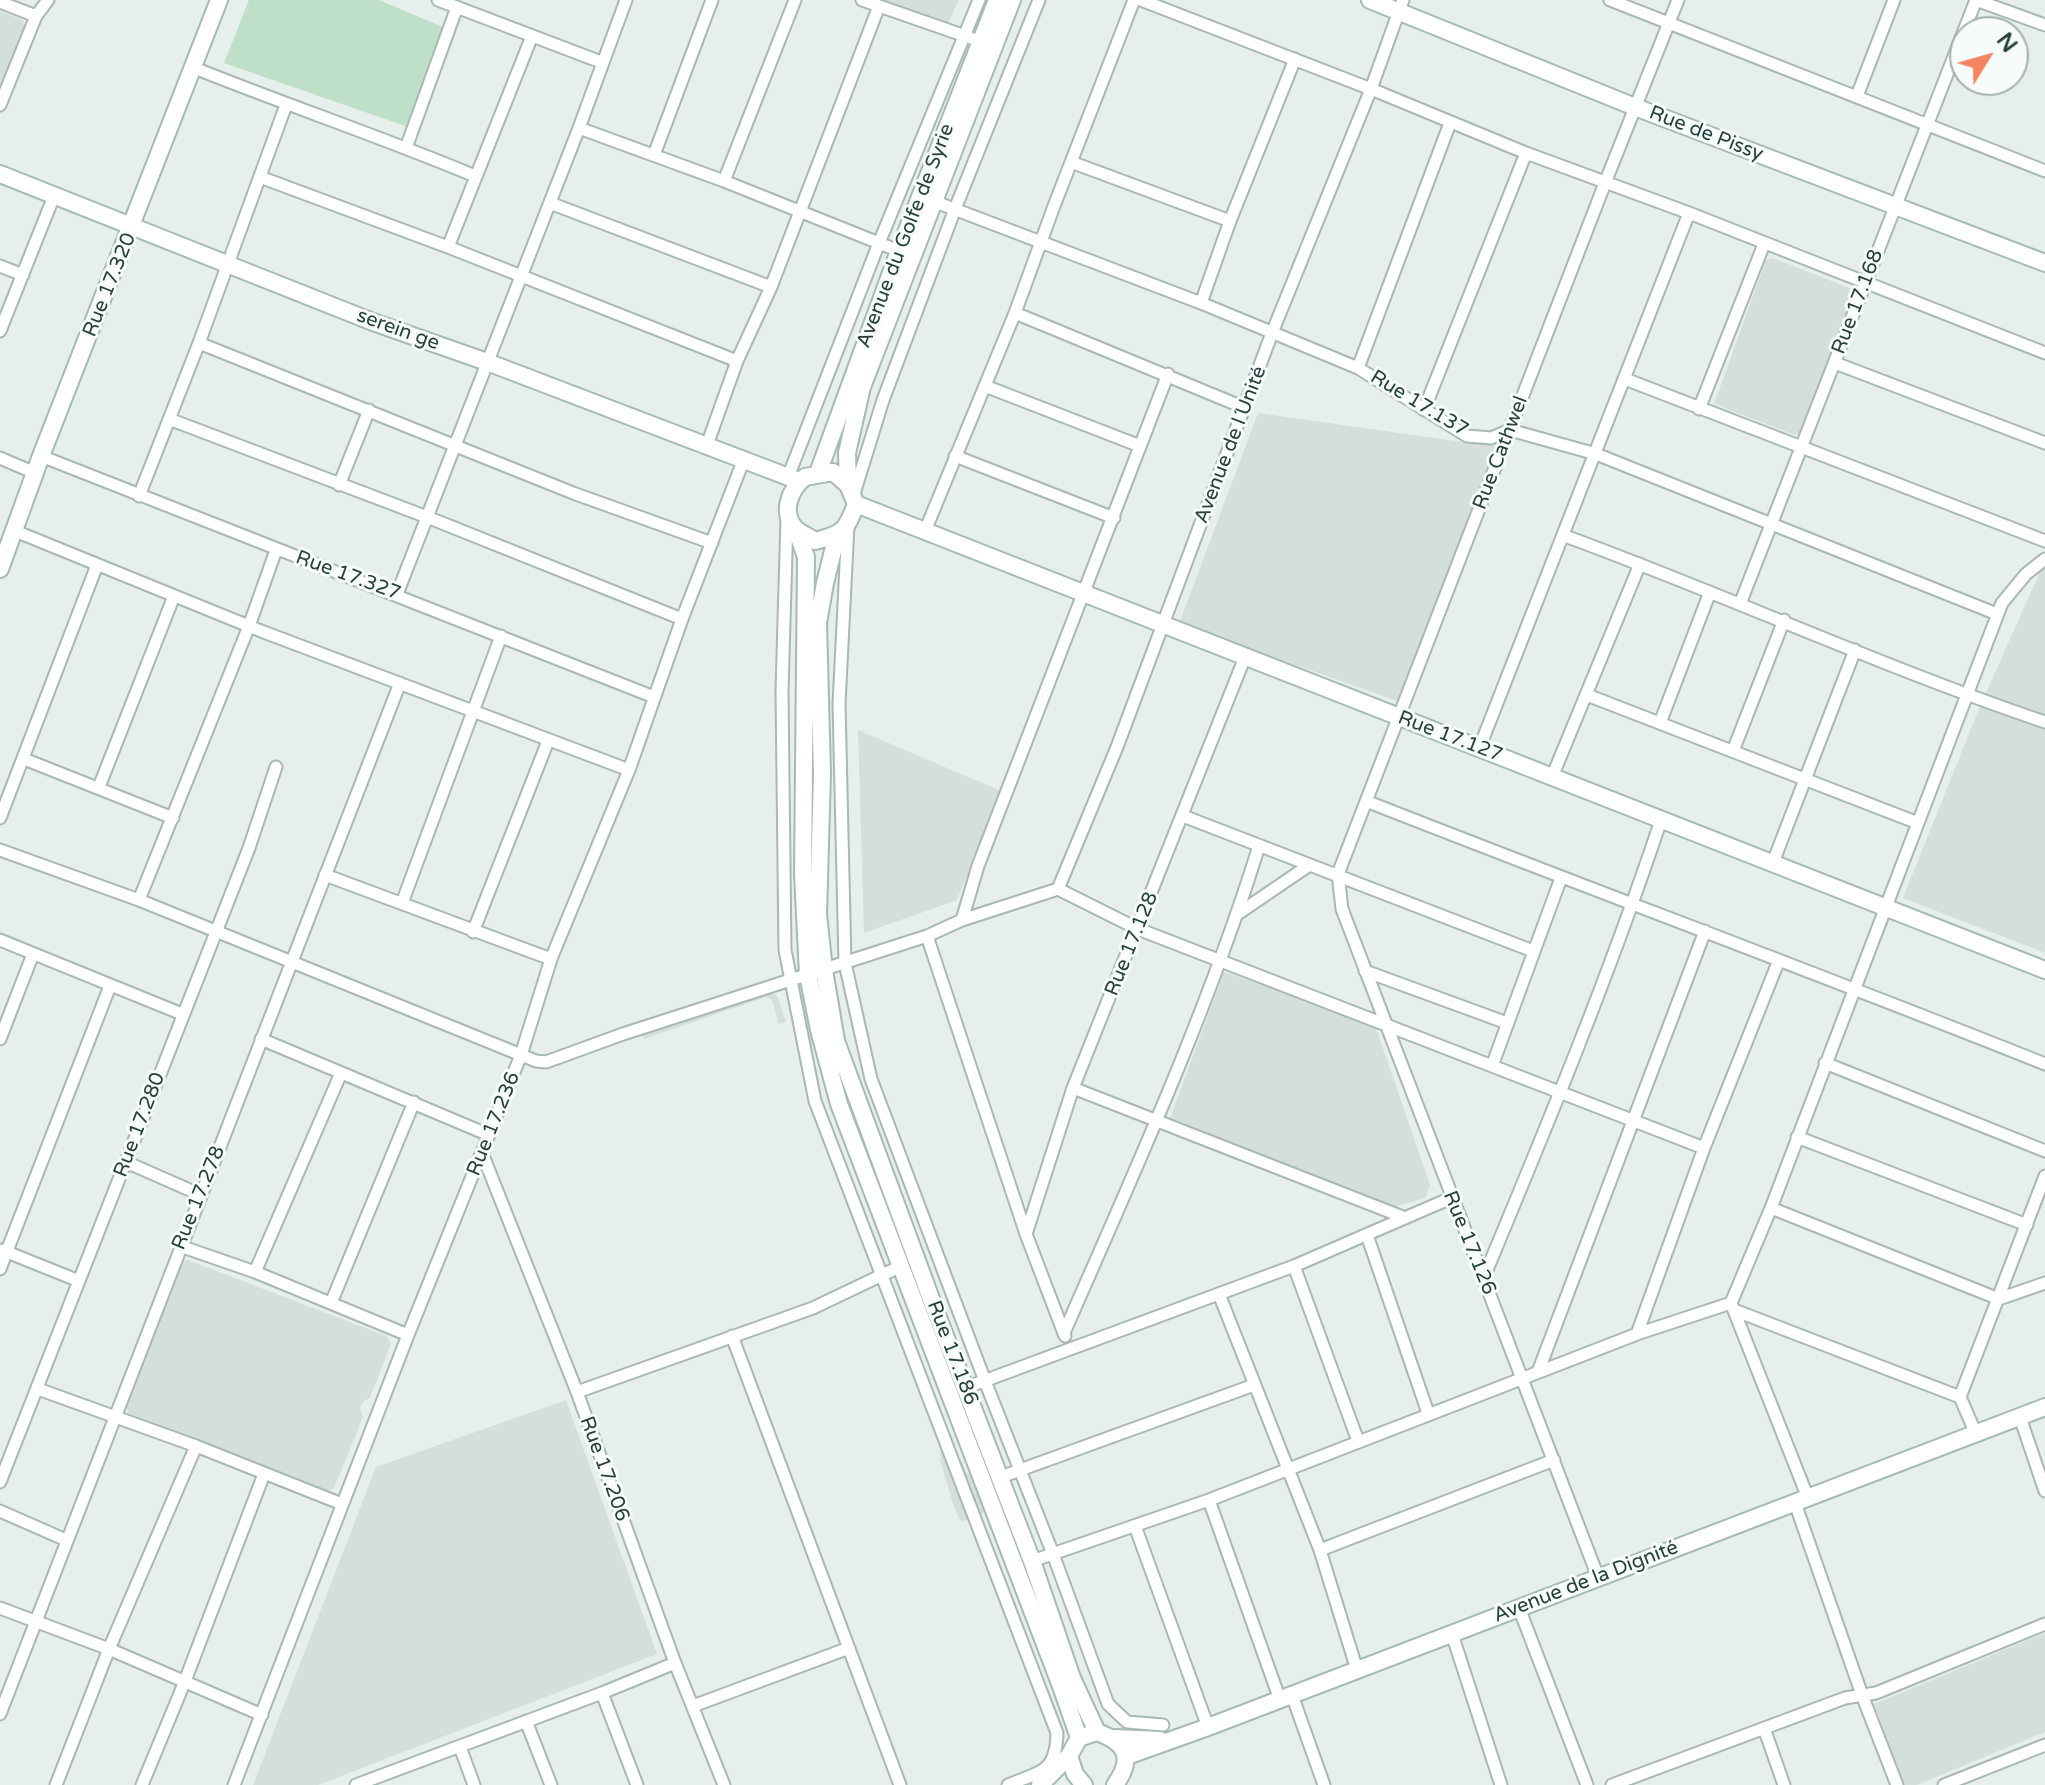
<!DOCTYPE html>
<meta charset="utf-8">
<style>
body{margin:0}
#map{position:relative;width:2045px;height:1785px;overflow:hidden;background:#e6efeb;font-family:"Varela Round",sans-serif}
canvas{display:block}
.north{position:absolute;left:1949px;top:16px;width:80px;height:80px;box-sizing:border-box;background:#f7fbf9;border:2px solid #a3b1ad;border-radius:50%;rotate:53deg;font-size:22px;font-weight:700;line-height:32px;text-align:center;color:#24423a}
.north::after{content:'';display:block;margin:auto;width:28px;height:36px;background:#f4845f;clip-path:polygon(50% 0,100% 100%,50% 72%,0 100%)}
</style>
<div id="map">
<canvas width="2045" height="1785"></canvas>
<div class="north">N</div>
</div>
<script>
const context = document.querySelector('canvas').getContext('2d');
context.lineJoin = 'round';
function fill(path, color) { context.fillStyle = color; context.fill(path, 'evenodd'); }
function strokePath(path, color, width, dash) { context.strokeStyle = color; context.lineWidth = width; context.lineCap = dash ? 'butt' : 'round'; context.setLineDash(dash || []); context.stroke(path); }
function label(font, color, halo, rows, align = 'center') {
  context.font = font + ' "Varela Round",sans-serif'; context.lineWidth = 6; context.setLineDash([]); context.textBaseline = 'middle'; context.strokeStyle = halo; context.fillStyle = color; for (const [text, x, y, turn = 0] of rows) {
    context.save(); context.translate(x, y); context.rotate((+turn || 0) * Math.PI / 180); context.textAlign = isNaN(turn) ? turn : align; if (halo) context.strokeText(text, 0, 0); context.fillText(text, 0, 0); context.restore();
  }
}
fill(new Path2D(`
 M877,0H959L947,25Z
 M0,11L23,20L27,31L0,99Z
 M1773,258L1852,289L1854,296L1800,433L1795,435L1714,404L1766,260Z
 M1258,413L1498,447L1403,703L1179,624Z
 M2043,565L2045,566V953L1903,898L1978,711Z
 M858,730L1001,791L957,900L864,933Z
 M1224,972L1374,1022L1430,1185L1425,1198L1392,1208L1170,1118Z
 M766,989L777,996L786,1022L779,1024L772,1000L766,997L644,1039L641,1032Z
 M188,1260L386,1336L391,1344L370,1398L364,1401L360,1408L363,1417L334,1488L326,1492L129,1414L126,1406L183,1262Z
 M566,1400L657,1654L318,1785H253L376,1467Z
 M947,1446L960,1459L967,1474L977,1471L989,1511L961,1522L954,1507L941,1463L940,1450Z
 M2045,1633V1732L1917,1785H1905L1874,1704Z`), '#d4dfda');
fill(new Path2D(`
 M249,0H379L445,28L411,128L224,63Z`), '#bfe0c8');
const street = new Path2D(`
 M438,0L601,62
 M862,0L971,38
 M1141,0L1371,89L1526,153L1689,213L2045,353
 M1610,0L2045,171
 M0,2L36,16
 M192,67C286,105 382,137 475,176
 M1857,96L1894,0
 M0,105L36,16L48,0
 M579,128L724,181L899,251
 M406,148L457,7
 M654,155L712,0
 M1071,162L1230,221
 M260,177L448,247L737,361
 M724,181L795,0
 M933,201L1201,303L1358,368L1467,436L1491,438L1510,430L1596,454L1997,614
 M550,203L771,287
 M448,247L532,36
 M0,266L23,275
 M1201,303L1230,221L1295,59
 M1015,313L1245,408
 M0,331L54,196
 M199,343L573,493L712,543
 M1835,363L2045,443
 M1358,368L1450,123
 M1625,379L2045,541
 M985,386L1140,446
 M1699,409L1764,244
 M1424,410L1526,153
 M169,419L427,517L682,619
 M707,445L737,361L771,287L879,6
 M41,456L654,697
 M955,456L1114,518
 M0,458L35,473
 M788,477L879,243L979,0
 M339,485L369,410
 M139,496L199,343L286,105
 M853,497L883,400L955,209L1039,0
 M787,518L782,691L785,950L815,1101L1057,1733C1056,1773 1041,1771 1008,1785
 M848,525L839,704L845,963L871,1079L985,1381L1053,1554L1108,1704L1127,1722L1163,1725
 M15,531L261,631L629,770
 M925,531L1015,313L1054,206L1134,0
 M1565,536C1726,595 1882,667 2045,722
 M397,594L579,128L626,0
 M1740,604L1976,0L2045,25
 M1587,695L1918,823
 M1660,723L1710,592
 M1479,749L1689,213
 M1733,751L1784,620
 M24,759L173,818
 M1552,777L1640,564
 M99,787L174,596
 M1366,801C1592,890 1820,974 2045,1064
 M1183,816L1533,951
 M0,818L97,565
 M0,850L139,900L536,1061L546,1062L623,1034L927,936L962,920L1058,889L1138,929L1704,1148
 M1772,865L1855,650
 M325,875L551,959
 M1058,889L1117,747L1272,333L1371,89L1403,0
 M139,900L249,626L276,550
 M402,903L501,636
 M1239,913L1308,866
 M962,920L978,866L1168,374
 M473,932L548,741
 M927,936L1026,1234L1065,1336
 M0,940L182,1014
 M1365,971L1507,1023
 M0,1039L33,954
 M261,1039L489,1135
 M1825,1063L2045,1151
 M1492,1066L1561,878
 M1073,1088L1403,1217
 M1797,1137L2027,1225
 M482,1153L577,1392L675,1663L724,1785
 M126,1162L201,1195
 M1771,1208L1999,1299L2045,1283
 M1026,1234L1073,1088L1245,657
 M1367,1235L1428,1413
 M180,1246L255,1272L408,1335
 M2,1250L79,1281
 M1294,1266L1358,1441
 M0,1269L110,986
 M255,1272L341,1073
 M1484,1277C1547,1126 1609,976 1661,820
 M1219,1294L1320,1550L1357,1670
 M331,1303L414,1102
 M1734,1310L1960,1397L1976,1434
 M1064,1333C1134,1173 1207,1013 1259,846
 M1637,1334L1704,1148L1779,960
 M732,1336L900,1785
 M1538,1372L1705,931
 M965,1388L1294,1266L1451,1198
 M38,1389L196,1446L342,1504
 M577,1392L813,1308L901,1266
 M1960,1397L2045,1176
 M2020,1417L2045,1491
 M998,1478L1254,1385
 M0,1482L249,848L276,767
 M1808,1498L1731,1303L1771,1208L2002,603L2026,574L2045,559
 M1209,1500L1280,1700
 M1795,1503L1862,1695L1897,1785
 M0,1511L66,1540
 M1135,1526L1208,1727
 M1320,1550L1554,1460
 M1032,1561L1209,1500L1637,1334L1731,1303
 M1598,1577L1342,909L1338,874L1605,183L1678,0
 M0,1608L109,1649L262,1715
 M1519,1608L1587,1785
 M1452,1634L1501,1785
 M602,1693L637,1785
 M1292,1695L1324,1785
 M693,1706L849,1648
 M0,1714C130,1370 266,1027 400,683
 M526,1721L551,1785
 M1764,1728L1784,1785
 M460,1747L474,1785
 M56,1785L109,1649L196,1446
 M142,1785L185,1681L264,1474
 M234,1785L408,1335L521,1055L551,959L629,770L682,619L744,459
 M356,1785L602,1693L675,1663
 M1612,1785L1845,1698L1876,1693L2045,1624
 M1944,1785L2045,1745`);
const secondary = new Path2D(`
 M1370,0L1635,107L2045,263
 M0,174L373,322L487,362L799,481
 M833,472L848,485L856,504C846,531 843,534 815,541C810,537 802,534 797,530C780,514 789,490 805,477Z
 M818,473L899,251L997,0
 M848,485L847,453L862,387L1012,0
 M856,504L2045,970
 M796,529L806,557L803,874L808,975L819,1030L839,1104L1062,1689L1079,1738
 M837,535L825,583L818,623L822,774L818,914L824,970L836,1041L937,1315L1032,1561L1072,1678L1097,1732
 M0,569L41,456L219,0
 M1115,1738L1160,1740
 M1127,1756L1208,1727L2045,1407
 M1040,1785L1069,1756
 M1084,1785L1075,1774L1069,1756L1079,1738L1097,1732C1127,1743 1134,1758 1115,1785`);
strokePath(street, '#a8b8b2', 15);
strokePath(secondary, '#a4bbb3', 20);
strokePath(street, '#fff', 11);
strokePath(secondary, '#fff', 16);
label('20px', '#24423a', '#f7fbf9', [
 ["Rue de Pissy",1706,134,21],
 ["Avenue du Golfe de Syrie",906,236,-69],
 ["Rue 17.320",110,285,-68],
 ["Rue 17.168",1858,302,-69],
 ["serein ge",398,330,20],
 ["Rue 17.137",1419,404,31],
 ["Avenue de l´Unité",1231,445,-69],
 ["Rue Cathwel",1501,453,-69],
 ["Rue 17.327",348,576,20],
 ["Rue 17.127",1450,737,21],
 ["Rue 17.128",1132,944,-68],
 ["Rue 17.236",494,1124,-68],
 ["Rue 17.280",140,1125,-69],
 ["Rue 17.278",199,1198,-68],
 ["Rue 17.126",1469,1243,68],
 ["Rue 17.186",952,1353,69],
 ["Rue 17.206",604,1469,70],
 ["Avenue de la Dignité",1586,1582,-21]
]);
</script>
